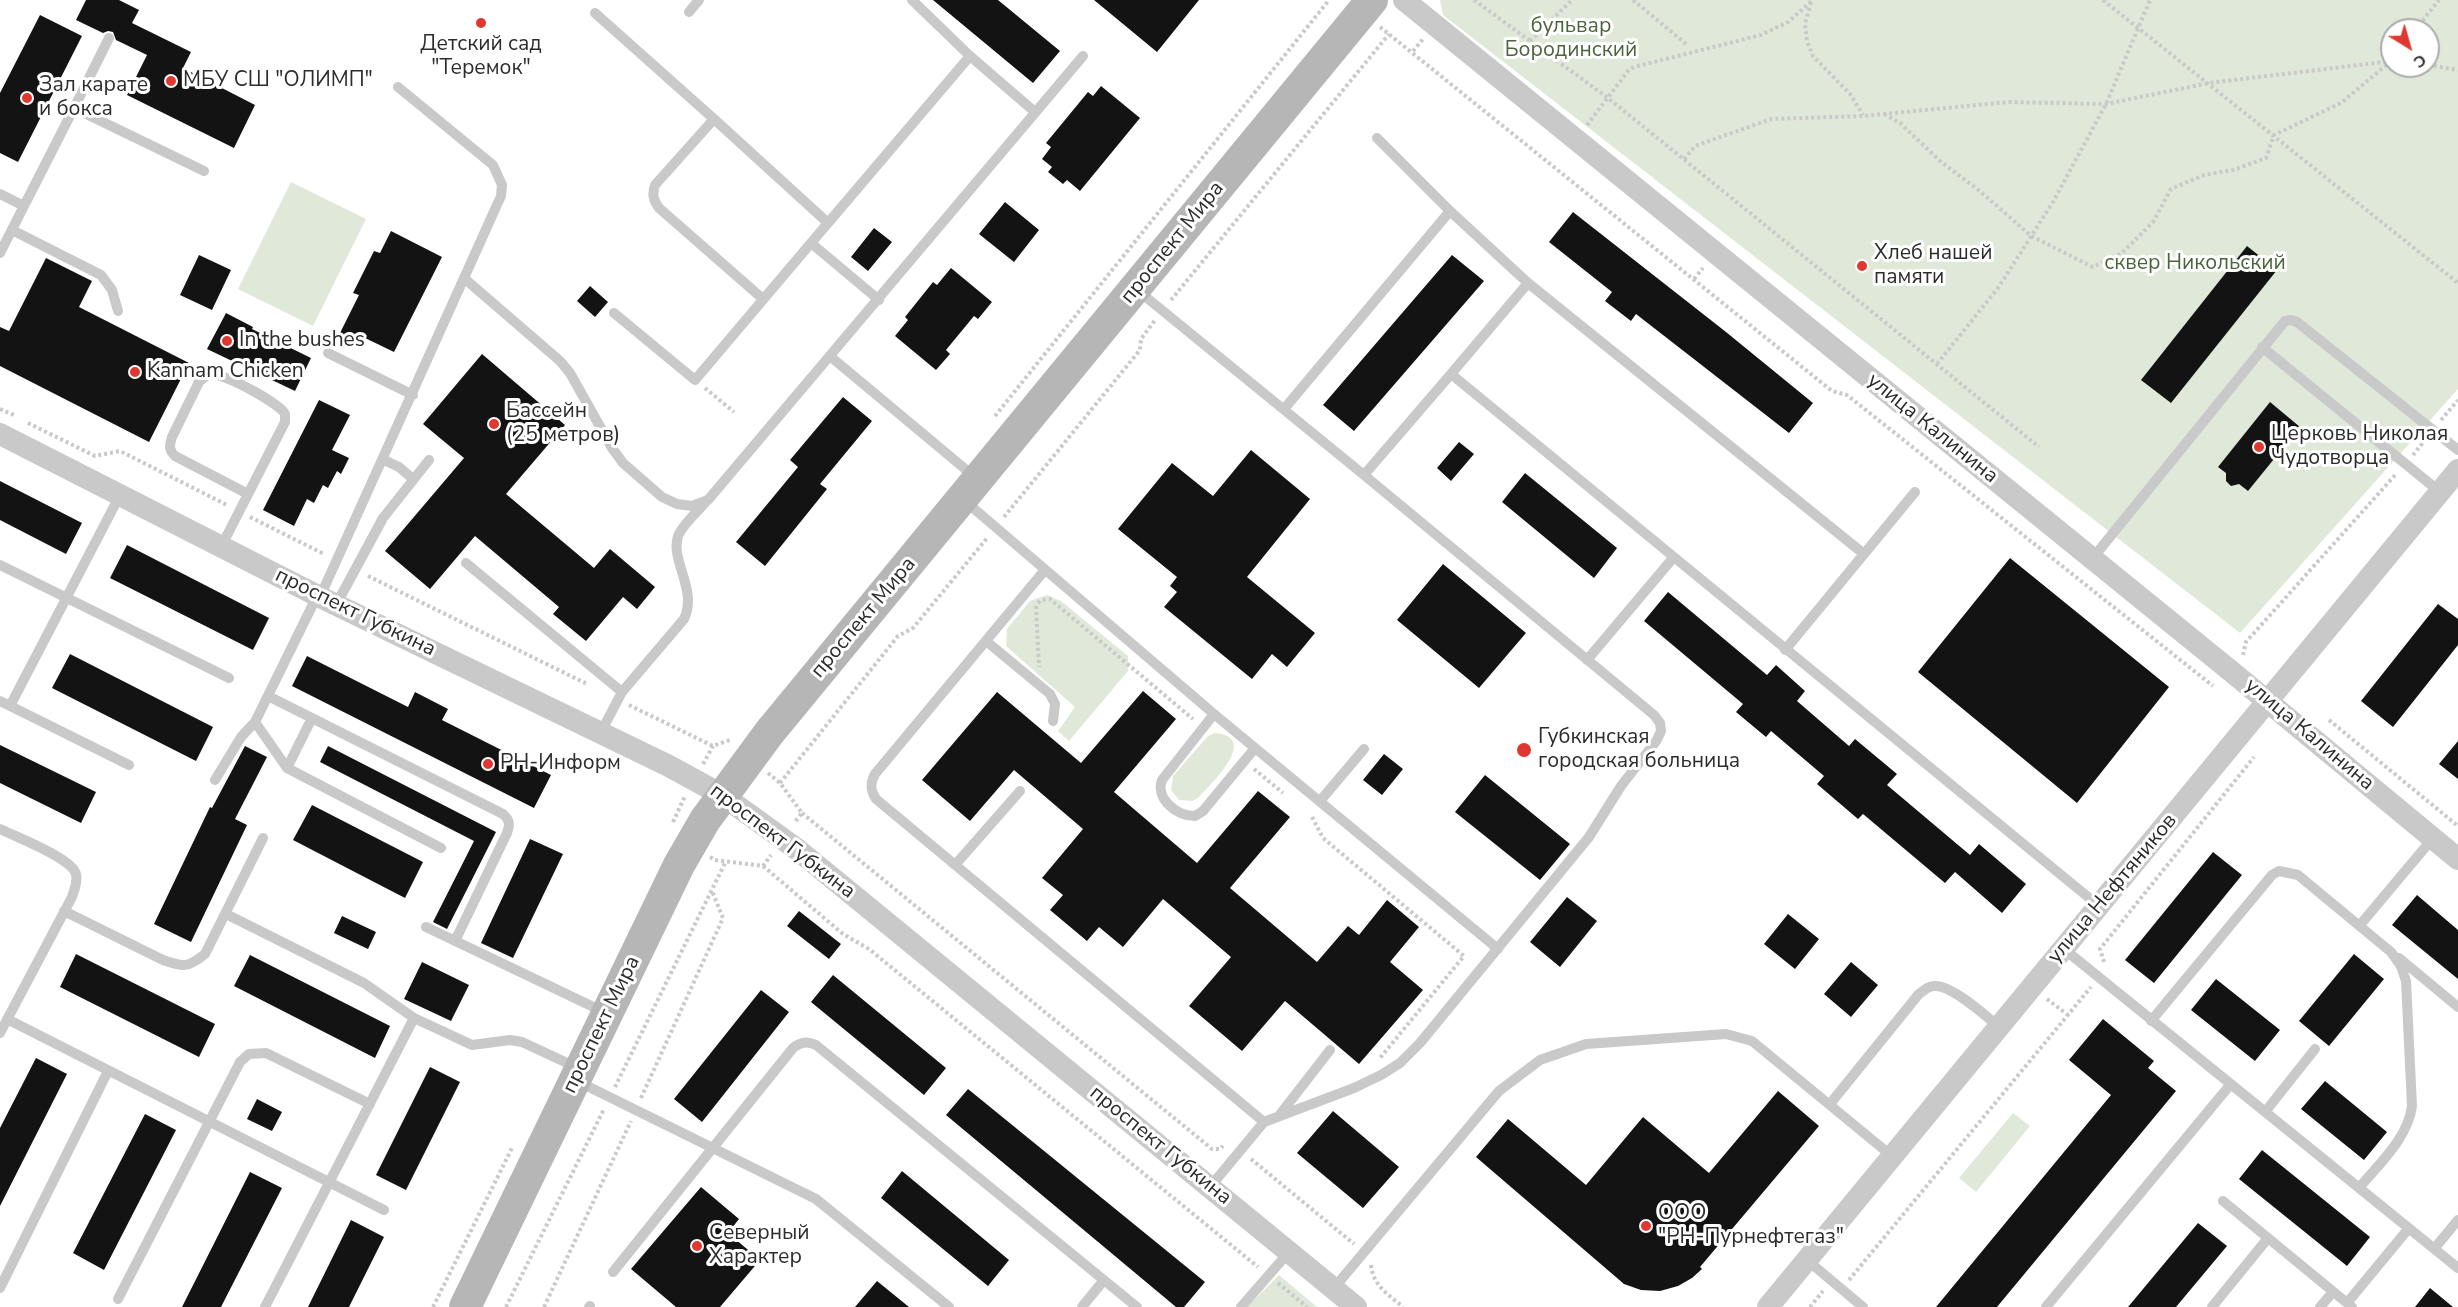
<!DOCTYPE html>
<meta charset="utf-8">
<style>
body{margin:0}
#map{position:relative;width:2458px;height:1307px;overflow:hidden;background:#fff;font-family:"Nunito Sans",sans-serif}
canvas{display:block}
.north{position:absolute;left:2380px;top:18px;width:60px;height:60px;box-sizing:border-box;background:#fff;border:2px solid #ababab;border-radius:50%;rotate:143deg;font-size:16px;font-weight:700;line-height:24px;text-align:center;color:#2c2c2c}
.north::after{content:'';display:block;margin:auto;width:21px;height:27px;background:#df3831;clip-path:polygon(50% 0,100% 100%,50% 72%,0 100%)}
</style>
<div id="map">
<canvas width="2458" height="1307"></canvas>
<div class="north">С</div>
</div>
<script>
const context = document.querySelector('canvas').getContext('2d');
context.lineJoin = 'round';
function fill(path, color) { context.fillStyle = color; context.fill(path, 'evenodd'); }
function strokePath(path, color, width, dash) { context.strokeStyle = color; context.lineWidth = width; context.lineCap = dash ? 'butt' : 'round'; context.setLineDash(dash || []); context.stroke(path); }
function label(font, color, halo, rows, align = 'center') {
  context.font = font + ' "Nunito Sans",sans-serif'; context.lineWidth = 6; context.setLineDash([]); context.textBaseline = 'middle'; context.strokeStyle = halo; context.fillStyle = color; for (const [text, x, y, turn = 0] of rows) {
    context.save(); context.translate(x, y); context.rotate((+turn || 0) * Math.PI / 180); context.textAlign = isNaN(turn) ? turn : align; if (halo) context.strokeText(text, 0, 0); context.fillText(text, 0, 0); context.restore();
  }
}
fill(new Path2D(`
 M1440,0H2458V389L2240,633L1443,15ZM2392,30H2428V66H2392Z
 M291,182L366,219L313,326L238,289Z
 M1047,595L1061,601L1128,656V671L1069,741L1058,731L1075,707L1006,646L1007,629L1030,601Z
 M1215,733C1261,737 1210,785 1198,798L1192,801L1179,800L1171,790L1173,776L1208,736Z
 M2013,1113L2030,1126L1976,1192L1959,1178Z
 M1279,1275L1317,1307H1247Z`), '#e0e9d9');
fill(new Path2D(`
 M86,0H119L139,10L132,23L191,52L183,68L255,105L234,148L127,95L147,55L116,40L113,32L108,31L103,33L76,20Z
 M933,0H998L1060,51L1033,83Z
 M1094,0H1199L1157,52Z
 M40,15L82,36L18,162L0,153V93Z
 M1101,86L1140,118L1080,191L1067,180L1063,184L1048,172L1052,167L1042,159L1051,147L1046,143L1088,92L1093,96Z
 M1005,202L1039,230L1014,262L979,234Z
 M1573,212L1726,332L1813,403L1789,433L1636,314L1631,321L1605,301L1612,292L1549,242Z
 M874,228L892,242L868,271L851,257Z
 M391,231L442,257L394,352L363,337L359,345L339,335L359,295L353,293L374,251L380,253Z
 M2247,246L2277,270L2171,403L2141,380Z
 M199,255L231,270L212,310L180,295Z
 M1452,255L1484,281L1354,431L1323,405Z
 M46,258L92,281L79,307L189,363L149,442L0,366V327L9,331Z
 M951,268L992,302L978,319L974,316L946,350L950,354L936,370L895,336L908,320L905,317L933,282L937,285Z
 M590,286L608,302L595,317L577,301Z
 M226,313L253,327L252,329L311,358L295,391L207,349Z
 M482,354L565,425L506,494L594,568L610,549L655,587L637,609L623,597L586,641L553,614L559,607L475,536L430,589L385,551L464,458L423,424Z
 M843,397L872,421L820,484L827,489L765,566L736,542L798,467L790,460Z
 M319,400L350,415L332,450L349,458L341,474L337,471L328,488L323,485L314,503L307,499L294,526L263,510Z
 M2270,402L2300,427L2248,491L2239,484L2231,486L2226,481V473L2218,467Z
 M1459,442L1474,454L1451,481L1437,468Z
 M1251,450L1310,499L1247,577L1315,633L1287,667L1272,654L1252,679L1164,607L1177,592L1170,586L1177,577L1118,529L1172,463L1213,496Z
 M1525,473L1617,548L1594,578L1502,502Z
 M0,481L82,523L66,554L0,520Z
 M127,545L269,618L253,650L110,578Z
 M2010,558L2169,687L2077,803L1918,672Z
 M1443,564L1526,633L1479,688L1397,620Z
 M1668,592L1767,675L1776,665L1805,691L1797,701L1849,746L1855,739L1897,774L1887,785L1970,855L1979,844L2026,884L2002,913L1955,872L1945,883L1863,814L1858,819L1817,784L1824,776L1771,731L1766,737L1736,712L1743,704L1644,621Z
 M2438,604L2458,619V645L2393,727L2361,701Z
 M70,654L213,727L196,761L52,688Z
 M307,656L408,707L415,692L448,709L442,720L551,775L534,808L292,686Z
 M1143,691L1176,719L1114,792L1197,863L1258,791L1290,817L1230,888L1317,962L1348,926L1359,935L1387,900L1419,927L1390,962L1423,990L1359,1064L1285,1001L1242,1051L1189,1006L1231,957L1163,899L1123,947L1099,927L1087,941L1050,910L1063,895L1042,878L1083,829L1014,770L970,821L922,780L997,692L1081,763Z
 M2458,741V779L2439,764Z
 M0,745L96,792L81,823L0,783Z
 M245,746L267,757L235,819L247,825L191,942L154,924L210,807L212,808Z
 M328,746L496,832L447,929L433,922L474,841L320,762Z
 M1384,754L1403,769L1382,795L1363,780Z
 M1485,775L1570,844L1540,880L1455,812Z
 M312,805L423,862L405,898L293,840Z
 M530,839L563,854L513,958L481,943Z
 M2213,852L2242,875L2154,983L2125,960Z
 M2417,895L2458,930V979L2392,925Z
 M1567,897L1597,921L1560,967L1530,942Z
 M799,911L841,944L829,959L787,926Z
 M1788,914L1819,939L1795,969L1764,944Z
 M342,916L376,932L368,949L334,933Z
 M76,954L215,1024L199,1057L60,987Z
 M2354,954L2384,979L2329,1046L2299,1021Z
 M250,955L390,1026L375,1058L234,986Z
 M422,962L469,985L451,1021L404,999Z
 M1851,962L1878,985L1851,1017L1824,994Z
 M833,975L946,1068L924,1095L811,1002Z
 M2216,979L2280,1030L2255,1061L2191,1010Z
 M761,990L789,1012L702,1122L674,1099Z
 M2103,1019L2154,1061L2148,1068L2176,1091L1997,1307H1936L2111,1095L2069,1060Z
 M36,1058L67,1074L0,1206V1128Z
 M430,1067L460,1082L406,1190L376,1175Z
 M2325,1081L2387,1132L2364,1160L2301,1109Z
 M968,1089L1205,1282L1184,1307H1176L946,1115Z
 M1778,1091L1819,1126L1700,1267L1702,1269L1692,1278L1678,1286L1660,1291L1641,1290L1624,1284L1476,1157L1508,1119L1586,1185L1643,1117L1709,1173Z
 M257,1099L282,1112L272,1131L247,1119Z
 M1333,1111L1399,1167L1363,1208L1297,1153Z
 M145,1114L176,1130L104,1270L73,1253Z
 M2262,1150L2370,1237L2347,1266L2239,1179Z
 M902,1171L1009,1260L988,1286L881,1198Z
 M250,1172L282,1188L221,1307H182Z
 M701,1187L739,1219L728,1233L760,1260L720,1307H676L631,1269Z
 M351,1220L384,1237L349,1307H308Z
 M2198,1223L2227,1246L2176,1307H2128Z
 M877,1281L909,1307H855Z
 M2430,1288L2453,1307H2415Z`), '#131313');
strokePath(new Path2D(`
 M1474,0L1608,98L2039,447
 M1633,0L1686,44
 M2103,0L2458,283
 M1811,2L1805,24L1807,41L1813,56L1850,94L1863,115
 M1380,27L1832,391L1847,395L2213,686
 M2415,30L2439,0
 M1530,41L1572,0
 M1413,51L1423,39
 M2428,65L2458,70
 M1884,114L1900,123L1940,161L1981,192L2031,236L2093,267L2122,253L2153,222L2171,189L2204,175L2233,170L2266,158L2274,135L2341,103L2390,62
 M1587,125L1628,71L1634,67L1761,35L1788,22L1813,0
 M1684,159L1695,146L1771,119L1863,116L2008,102L2106,104L2209,83L2392,61
 M1694,279L1703,268
 M1171,300L1389,34
 M1937,364L1998,288L2053,202L2106,104L2150,0
 M705,388L734,412
 M0,409L14,415
 M995,416L1329,0
 M2441,420L2458,400
 M28,423L95,456L120,451L227,505
 M2413,455L2425,440
 M250,517L324,554
 M1004,517L1140,350L1141,339L1155,320
 M368,576L587,684
 M1038,603L1041,600L1050,599L1193,719
 M1036,606L1039,667
 M2243,655L2246,642L2396,474
 M629,705L713,746L730,740
 M2329,720L2458,826
 M703,764L713,746
 M1254,769L1283,793
 M768,773L780,783L802,813L795,822
 M780,783L898,636L913,628L988,537
 M802,813L1212,1149H1220L1223,1146
 M1312,817L1323,838L1464,956L1380,1058
 M673,822L685,796
 M710,857L715,860L763,866L771,855
 M763,866L843,934L869,949L1258,1267
 M2104,962L2100,949L2254,757
 M2047,999L2068,1015
 M615,1087L726,861
 M641,1098L723,918L712,891
 M1251,1159L1354,1244
 M1371,1265C1373,1286 1389,1295 1403,1307
 M1849,1280L2091,987
 M1278,1283L1307,1307
 M433,1307L513,1146
 M506,1307L604,1109
 M544,1307L631,1121
 M1810,1307L1823,1291`), '#c9c9c9', 4, [3, 3]);
strokePath(new Path2D(`
 M912,0L970,56L1035,112
 M689,12L699,0
 M595,13L714,119L655,185C652,194 653,200 659,208L763,299
 M74,108L109,38
 M714,119L828,223
 M1377,138L1450,211L1528,283L1864,554
 M0,194L24,206
 M12,230L101,275L112,290L118,311
 M811,243L970,56
 M0,253L74,108L204,171
 M465,279L560,361L570,373L612,448L623,463L662,497L677,504L692,506L708,500L1083,56
 M1136,289L1364,475L1451,374L2099,906
 M614,313L695,380L811,243L879,300
 M2262,347L2440,492
 M328,353L413,395
 M831,357L976,478
 M1451,374L1528,283
 M1284,409L1450,211
 M384,460L399,467L413,479
 M965,501L1214,714L1498,949
 M221,547L285,422V414C279,403 224,373 211,374C206,375 203,378 199,382L172,437C169,446 169,450 175,456L248,494
 M2092,559L2285,321L2291,320L2297,322L2458,450
 M466,563L622,692
 M0,565L229,678
 M1044,571L875,774C870,783 870,790 876,799L1264,1122
 M320,597L501,196L502,185L493,165L398,87
 M336,605L383,518L429,460
 M986,641L1050,694L1055,704L1053,721
 M1785,650L1915,492
 M1587,660L1673,558
 M268,696L503,814C510,820 510,825 507,833L455,941
 M0,701L129,765
 M10,706L120,495
 M1214,714L1162,780C1155,799 1177,816 1195,816L1203,811L1255,748
 M255,722L287,768L441,848
 M601,732L622,692L684,619C698,590 670,561 678,536C683,524 697,512 705,503
 M287,768L312,718
 M215,780L241,737L255,722L317,596
 M1320,801L1364,749
 M0,829C16,837 72,858 76,874C78,883 74,890 72,897L0,1033
 M955,865L1020,791
 M64,911L163,960C183,967 188,968 205,954L263,838
 M226,914L364,983L414,1018L472,1045L510,1040L522,1042L578,1068
 M2360,925L2433,838
 M426,927L604,1012
 M2064,949L2458,1268
 M2399,958L2458,1007
 M7,1019L384,1210
 M2151,1021L2272,875L2279,871L2298,875L2391,952L2401,966L2406,981L2412,1106C2408,1138 2379,1164 2359,1188
 M577,1081L816,1199L949,1307
 M1830,1104L1918,995C1923,991 1928,986 1934,986C1951,984 1986,1016 1999,1027
 M2265,1112L2315,1049
 M1278,1117L1330,1050
 M1210,1187L1264,1122L1354,1088L1381,1075L1400,1063L1420,1043L1589,837L1621,786L1657,740L1661,731L1660,723L1654,715L1364,475
 M2223,1201L2352,1307
 M2434,1249L2458,1220
 M1807,1260L1863,1307
 M613,1272L793,1048C801,1042 807,1041 816,1045L1137,1307
 M0,1288L108,1071
 M1334,1288L1499,1091L1540,1060L1586,1044L1726,1034L1752,1041L1893,1157
 M118,1299L240,1062L249,1054L266,1053L370,1104
 M2347,1303L2409,1228
 M265,1307L414,1018
 M589,1307L590,1306
 M1082,1307L1104,1280
 M1241,1307L1289,1252
 M2046,1307L2230,1085
 M2212,1307L2268,1238
 M2320,1307L2333,1292`), '#c9c9c9', 10);
strokePath(new Path2D(`
 M1404,0L2232,672L2458,859
 M0,434L320,597L669,766L722,795L798,850L1356,1307
 M1768,1307L2458,470`), '#c9c9c9', 22);
strokePath(new Path2D(`
 M465,1307L679,865L705,820L769,733L1372,0`), '#b6b6b6', 32);
for (const [x, y, r, color] of [
 [481,23,6,"#df3831"],
 [171,81,6,"#df3831"],
 [27,98,6,"#df3831"],
 [1862,266,6,"#df3831"],
 [227,341,6,"#df3831"],
 [135,372,6,"#df3831"],
 [494,424,6,"#df3831"],
 [2259,447,6,"#df3831"],
 [1524,750,8,"#df3831"],
 [488,764,6,"#df3831"],
 [1646,1226,6,"#df3831"],
 [697,1246,6,"#df3831"]
]) { const dot = new Path2D(); dot.arc(x, y, r, 0, 2 * Math.PI); context.fillStyle = color; context.fill(dot); strokePath(dot, '#fff', 2); }
label('21px', '#4a653b', '#fff', [
 ["бульвар",1571,27],
 ["Бородинский",1571,51],
 ["сквер Никольский",2195,264]
]);
label('21px', '#2c2c2c', '#fff', [
 ["Детский сад",481,45,"center"],
 ["\"Теремок\"",481,69,"center"],
 ["МБУ СШ \"ОЛИМП\"",183,81],
 ["Зал карате",39,86],
 ["и бокса",39,110],
 ["Хлеб нашей",1874,254],
 ["памяти",1874,278],
 ["In the bushes",239,341],
 ["Kannam Chicken",147,372],
 ["Бассейн",506,412],
 ["(25 метров)",506,436],
 ["Церковь Николая",2271,435],
 ["Чудотворца",2271,459],
 ["Губкинская",1538,738],
 ["городская больница",1538,762],
 ["РН-Информ",500,764],
 ["ООО",1658,1214],
 ["\"РН-Пурнефтегаз\"",1658,1238],
 ["Северный",709,1234],
 ["Характер",709,1258]
], 'left');
label('21px', '#2c2c2c', '#fff', [
 ["проспект Мира",1173,243,-51],
 ["улица Калинина",1932,429,39],
 ["проспект Губкина",355,613,26],
 ["проспект Мира",864,618,-50],
 ["улица Калинина",2309,735,40],
 ["проспект Губкина",782,842,37],
 ["улица Нефтяников",2113,889,-50],
 ["проспект Мира",602,1025,-64],
 ["проспект Губкина",1160,1146,39]
]);
</script>
